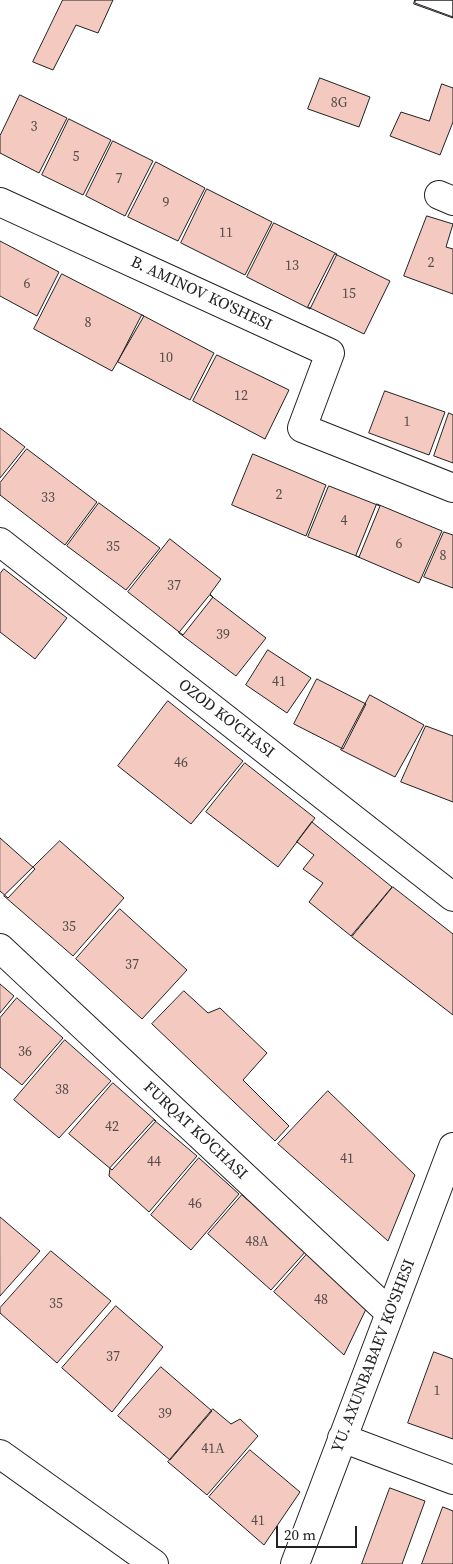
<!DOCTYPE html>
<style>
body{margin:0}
#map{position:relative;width:453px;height:1564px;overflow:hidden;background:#fff;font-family:"Source Serif 4",serif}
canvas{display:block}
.scale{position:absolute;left:276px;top:1526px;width:81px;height:22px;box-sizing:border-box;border:2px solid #222;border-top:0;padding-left:6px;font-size:15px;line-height:18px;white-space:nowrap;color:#222;-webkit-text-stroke:4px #fff;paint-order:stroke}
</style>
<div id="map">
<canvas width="453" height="1564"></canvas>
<div class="scale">20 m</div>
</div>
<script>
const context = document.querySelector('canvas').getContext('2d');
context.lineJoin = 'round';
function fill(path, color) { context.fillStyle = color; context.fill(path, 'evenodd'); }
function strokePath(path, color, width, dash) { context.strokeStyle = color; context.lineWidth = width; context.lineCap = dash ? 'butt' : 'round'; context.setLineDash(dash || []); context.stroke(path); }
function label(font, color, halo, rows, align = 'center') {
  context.font = font + ' "Source Serif 4",serif'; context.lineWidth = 4; context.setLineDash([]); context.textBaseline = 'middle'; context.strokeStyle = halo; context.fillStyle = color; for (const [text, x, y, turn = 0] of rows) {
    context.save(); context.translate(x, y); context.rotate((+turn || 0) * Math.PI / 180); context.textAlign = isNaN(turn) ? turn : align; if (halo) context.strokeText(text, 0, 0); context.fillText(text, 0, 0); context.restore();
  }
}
const building = new Path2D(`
 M63,0H113L98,33L76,25L53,70L33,62Z
 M415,0H453V18L414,4Z
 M416,0H453V17L415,3Z
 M320,78L370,97L359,127L308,109Z
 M442,84L453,88V122L440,155L390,136L401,112L429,121Z
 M20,95L67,118L39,173L0,153V136Z
 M69,119L111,140L83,195L42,175Z
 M113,141L153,161L125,216L86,196Z
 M156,162L205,188L178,241L128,217Z
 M207,189L272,222L245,275L181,243Z
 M427,216L453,224L446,247L453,249V294L404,276Z
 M274,223L337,254L310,309L247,277Z
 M0,241L59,272L37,316L0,296Z
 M335,254L390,281L364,334L308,307Z
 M62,274L144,316L112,371L34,329Z
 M142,315L214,353L190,400L118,362Z
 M217,355L289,390L265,439L193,401Z
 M385,391L445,412L429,455L369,433Z
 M449,413L453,415V463L434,456Z
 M0,428L25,447L0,478Z
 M27,449L97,502L65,545L0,495V483Z
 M253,454L326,485L306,536L232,505Z
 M329,486L380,506L359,557L308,537Z
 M99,503L160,548L126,590L67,546Z
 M377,504L442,531L419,583L356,556Z
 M444,532L453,535V588L424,577Z
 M170,539L221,579L210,594L213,597L183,635L128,592Z
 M4,569L67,618L35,659L0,632V574Z
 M210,595L266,638L236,676L179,633Z
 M268,650L311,678L287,713L246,685Z
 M317,679L366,704L343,749L294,724Z
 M370,695L424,725L395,777L341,750Z
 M168,701L243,761L191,824L118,766Z
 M426,726L453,736V802L401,782Z
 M245,763L315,818L278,867L206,812Z
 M312,822L392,887L351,936L309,902L323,883L303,869L314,855L297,842Z
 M0,838L35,869L8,898L0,891Z
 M60,841L124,898L73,956L4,896Z
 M393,887L453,934V1015L352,937Z
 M120,909L187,970L142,1019L76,959Z
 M0,984L14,996L0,1013Z
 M184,991L208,1013L220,1008L267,1053L243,1080L289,1126L275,1141L152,1024Z
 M17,998L63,1038L22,1085L0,1067V1018Z
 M65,1040L111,1081L59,1138L14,1100Z
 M113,1083L156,1121L112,1170L69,1134Z
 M328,1091L415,1175L388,1241L278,1144Z
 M154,1120L197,1156L149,1212L109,1176L110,1168Z
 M199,1158L239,1194L191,1250L151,1215Z
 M242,1195L306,1251L271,1290L208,1234Z
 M0,1217L40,1251L0,1296Z
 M51,1251L111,1301L57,1363L0,1313V1308Z
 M308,1253L367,1307L344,1355L274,1292Z
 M116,1306L163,1347L112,1412L62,1368Z
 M434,1352L453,1359V1439L408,1423Z
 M161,1367L212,1411L170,1460L118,1416Z
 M213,1409L231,1424L240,1419L258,1436L207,1495L168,1462Z
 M250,1450L300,1492L264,1545L209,1497Z
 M390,1488L425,1501L402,1564H362Z
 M443,1507L453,1511V1564H422Z`);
fill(building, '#f3c9c0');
strokePath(building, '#222', 1);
const minor = new Path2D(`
 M439,195L453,201
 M0,202L330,353L302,428L453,488
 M0,542L453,897
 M0,948L390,1313
 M342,1438L453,1480
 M0,1454L154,1564
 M295,1564L453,1147`);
strokePath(minor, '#222', 30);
strokePath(minor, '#fff', 28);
label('14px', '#564c4a', null, [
 ["8G",339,103],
 ["3",34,127],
 ["5",76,157],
 ["7",119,179],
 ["9",166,203],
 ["11",226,233],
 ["2",431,263],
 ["13",292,266],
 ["6",27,284],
 ["15",349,294],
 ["8",88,323],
 ["10",166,358],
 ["12",241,396],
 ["1",407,422],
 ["2",279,495],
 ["33",48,498],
 ["4",344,521],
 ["6",399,544],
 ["35",113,547],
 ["8",443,556],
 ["37",174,586],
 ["39",223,635],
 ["41",279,682],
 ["46",181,763],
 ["35",69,927],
 ["37",132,965],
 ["36",25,1052],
 ["38",62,1090],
 ["42",112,1127],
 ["41",347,1159],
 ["44",154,1162],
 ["46",195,1204],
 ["48A",257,1242],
 ["48",321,1300],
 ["35",56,1304],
 ["37",113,1357],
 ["1",437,1391],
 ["39",165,1414],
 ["41A",213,1449],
 ["41",258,1521]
]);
label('16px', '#222', '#fff', [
 ["B. AMINOV KO'SHESI",201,294,25],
 ["OZOD KO'CHASI",226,719,38],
 ["FURQAT KO'CHASI",195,1131,43],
 ["YU. AXUNBABAEV KO'SHESI",374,1356,-69]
]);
</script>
